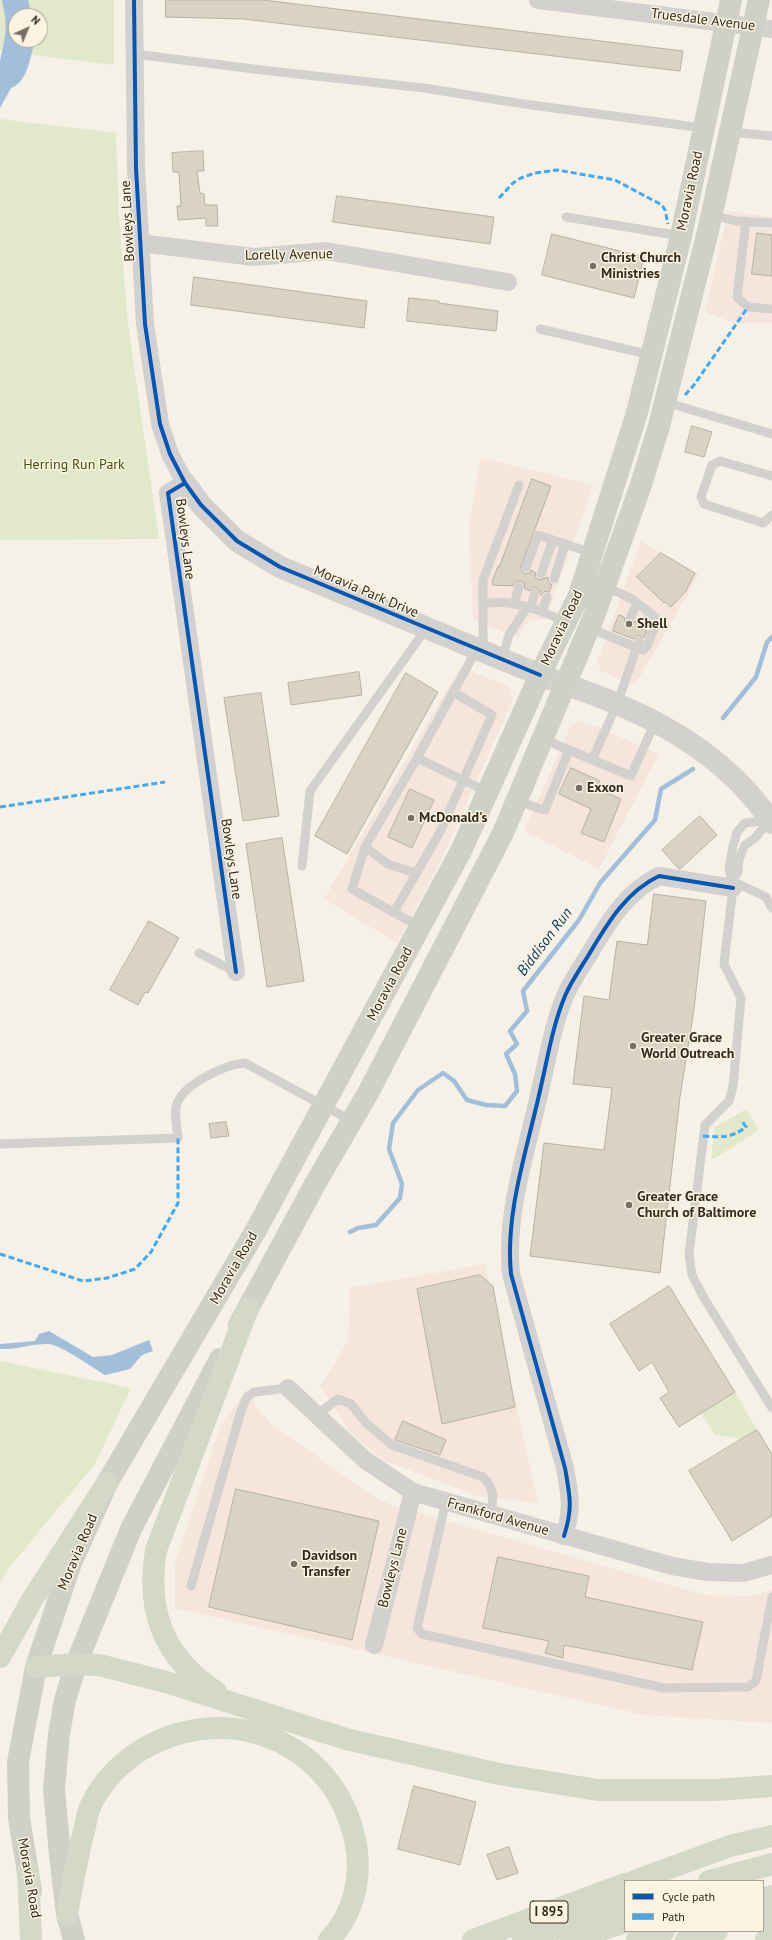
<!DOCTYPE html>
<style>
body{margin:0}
#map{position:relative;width:772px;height:1940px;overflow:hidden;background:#f6f1e7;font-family:"PT Sans",sans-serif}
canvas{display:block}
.legend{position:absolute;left:624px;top:1880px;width:140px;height:52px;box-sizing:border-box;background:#fcf3e1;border:1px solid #aaa393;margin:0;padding:5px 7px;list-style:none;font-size:12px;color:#302a1f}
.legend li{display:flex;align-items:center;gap:8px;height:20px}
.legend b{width:20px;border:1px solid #aaa393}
.north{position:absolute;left:8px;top:8px;width:40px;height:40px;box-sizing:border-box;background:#fcf3e1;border:1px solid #aaa393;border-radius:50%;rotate:44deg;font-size:11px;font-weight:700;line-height:16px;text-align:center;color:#302a1f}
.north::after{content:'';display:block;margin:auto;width:14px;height:18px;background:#757065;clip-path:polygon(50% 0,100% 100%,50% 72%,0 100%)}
</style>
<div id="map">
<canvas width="772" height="1940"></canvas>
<ul class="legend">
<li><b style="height:5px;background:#0057b8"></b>Cycle path</li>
<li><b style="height:5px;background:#3fa9f5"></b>Path</li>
</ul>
<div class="north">N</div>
</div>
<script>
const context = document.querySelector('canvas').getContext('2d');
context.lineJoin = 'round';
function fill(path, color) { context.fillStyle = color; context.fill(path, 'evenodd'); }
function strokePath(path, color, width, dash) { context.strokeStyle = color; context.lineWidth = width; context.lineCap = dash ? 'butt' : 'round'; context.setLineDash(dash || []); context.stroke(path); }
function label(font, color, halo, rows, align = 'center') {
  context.font = font + ' "PT Sans",sans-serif'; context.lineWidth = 3; context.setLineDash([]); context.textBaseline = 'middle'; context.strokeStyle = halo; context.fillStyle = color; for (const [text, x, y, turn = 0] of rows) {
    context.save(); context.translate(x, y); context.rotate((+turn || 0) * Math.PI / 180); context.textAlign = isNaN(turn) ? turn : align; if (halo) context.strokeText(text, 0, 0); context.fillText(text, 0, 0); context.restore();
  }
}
fill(new Path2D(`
 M728,211L772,217V323H734L705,312Z
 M481,458L594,485L545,620L538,619L530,621L524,626L519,638L473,620L469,526Z
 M641,541L699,575L635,685L601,671L597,662Z
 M460,667L511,687L512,702L441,860L397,943L324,899Z
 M577,722H582L598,727L659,754L599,869L524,831L571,725Z
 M485,1264L538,1503L477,1496L383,1460L350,1432L320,1386L348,1341L350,1288Z
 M245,1392L269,1422L377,1499L398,1507L705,1595L752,1596L772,1590V1723L644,1715L175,1608V1562L221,1424Z`), '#f6e5dd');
fill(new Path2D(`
 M0,0H114V65L0,51ZM16,16H40V40H16Z
 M0,119L116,133L119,216L128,324L159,539L0,540Z
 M746,1109L759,1130L714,1159L711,1158L715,1127Z
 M0,1361L131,1388L95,1464L8,1569L0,1583Z
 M735,1392L757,1430L742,1439L715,1435L701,1413Z`), '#e1e9ca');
fill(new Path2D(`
 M2,0H28L32,16H16V40L35,41C30,56 28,82 11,88L0,108C0,95 0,74 0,61C6,36 8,26 2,0Z
 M49,1331L93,1357L112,1355L149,1340L153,1351L142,1355L130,1369L105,1375C93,1368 59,1343 47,1344C31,1344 16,1350 0,1349V1344L35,1341L39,1334Z`), '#a1bedb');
strokePath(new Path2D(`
 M723,718L756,677L767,642L772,637
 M350,1232L358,1228L376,1225L400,1198L402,1184L389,1149L393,1123L418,1090L443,1073L454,1081L467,1100L486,1105L505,1106L517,1091L515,1074L506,1054L517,1044L510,1031L527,1011L523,991L579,920L600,883L655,820L661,789L693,769`), '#a1bedb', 4.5);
const building = new Path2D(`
 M166,0H263L683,51L680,71L243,19L166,17Z
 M203,151L204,171H197L200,193L204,194L205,205H217L218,226H206V218L178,220L177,206H181L179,172H173L172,153Z
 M337,196L494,217L490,244L333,222Z
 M757,233L772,235V276L752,274Z
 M552,234L644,257L634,298L542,275Z
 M194,277L367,301L364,328L191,305Z
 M409,298L439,301V303L498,311L496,331L407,321Z
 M692,426L712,432L704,457L685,452Z
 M532,479L551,486L520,569L524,574L530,573L531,570L535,572L536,578L539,580L548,577V581L552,585L549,592L545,591L541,595L539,589L534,587L530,591L525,589L524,583L520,581L515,582L513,586L493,585L492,582L498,566L499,567Z
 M661,553L695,573L686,591L671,607L665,602L664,603L637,577Z
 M619,615L624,617L625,622L628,625L633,624L635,621L639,623L641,629L647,631L644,638L638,635L634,639L613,631Z
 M359,672L362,695L291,705L288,683Z
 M406,673L438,692L347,854L315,836Z
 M261,693L279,816L243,821L224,698Z
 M571,768L600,781L596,788L621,799L604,842L581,833L591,809L559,794Z
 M410,789L434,800L412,848L388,837Z
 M700,816L717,835L680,869L678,868L662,850Z
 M282,838L304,981L267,987L246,844Z
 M654,894L706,901L694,1009L680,1097L660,1273L530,1256L544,1143L604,1150L612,1088L573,1084L584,996L609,1000L617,941L647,945Z
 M149,921L179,938L148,993L145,992L138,1005L110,990Z
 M226,1122L229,1136L211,1138L209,1124Z
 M480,1275L493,1286L515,1407L442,1424L417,1289Z
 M669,1286L735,1392L679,1427L660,1398L669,1392L652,1362L639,1371L610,1324Z
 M403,1421L446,1440L440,1455L395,1440Z
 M757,1430L772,1454V1516L732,1541L689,1471Z
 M236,1489L379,1521L352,1640L209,1607Z
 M498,1557L589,1576L585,1597L703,1622L692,1670L564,1645L563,1658L545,1653L549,1641L483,1628Z
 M414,1786L476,1802L460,1865L398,1849Z
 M509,1847L518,1873L497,1880L487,1855Z`);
fill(building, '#dad2c3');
strokePath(building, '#b6b1a7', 1);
strokePath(new Path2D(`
 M134,54L270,71L424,88L524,104L703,128
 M730,132L772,136
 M712,215L736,221L772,223
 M566,217L681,236
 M746,221L737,297L748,307L772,309
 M540,329L651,355
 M665,402L772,434
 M772,476L720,461L712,465L701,497L704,504L763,523L772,515
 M526,568L538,535L553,540
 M541,574L553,540L592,553
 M554,579L565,544
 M483,604C512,598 540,610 566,622
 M514,604L519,587
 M530,608L535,593
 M542,612L547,597
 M630,619L637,603
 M645,625L650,613
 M589,628L643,650L647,646L658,619L632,599L605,586
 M484,651L483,634V580L519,485
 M502,660L509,635L527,607
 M543,739L631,776L655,722
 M417,758L488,792
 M592,760L617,704L639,641
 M517,801L545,810L569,750
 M769,820L745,823L737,832L733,846L729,868L733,888L724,964L741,998L733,1087L729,1101L705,1125L689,1254L692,1275L704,1298L772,1408
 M365,847L388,864L415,873
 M302,866L310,791L426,629
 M732,881L738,872L739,859L745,845L754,839L770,820
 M732,881L766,897L772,908
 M394,912L440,832L492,715L453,692
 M420,927L352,889L365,847L417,758L477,649
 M199,953L236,972
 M0,1144L178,1138C177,1127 173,1111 178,1101C187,1083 226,1064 245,1063L352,1121
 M316,1415L338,1399L351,1404L366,1423L392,1445L483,1477C496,1491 493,1497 491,1515
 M446,1501L417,1628L422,1634L664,1688L748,1687L756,1681L772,1597
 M191,1586L241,1411L247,1397L254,1392L288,1388`), '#d3d1cd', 9);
strokePath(new Path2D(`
 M134,0L136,168L145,324L160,424L170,454L185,483L168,493L236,972
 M538,0L772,29
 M140,243L254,257L326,251L508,282
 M288,1388L365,1460L413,1492L672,1566L708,1572L743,1573L772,1565
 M564,1536C573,1508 570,1496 565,1468L511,1274C505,1214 526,1153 539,1095C547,1062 552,1027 565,996C571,982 580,969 588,956C606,926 625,892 659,876L733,888
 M374,1645L413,1492`), '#d3d1cd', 18);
strokePath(new Path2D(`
 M185,483L201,505L237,541L280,567L540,675`), '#d3d1cd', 22);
strokePath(new Path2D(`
 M540,675C565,685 592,693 617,704C679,730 735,767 772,823`), '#d3d1cd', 22);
strokePath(new Path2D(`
 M239,1325L315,1184L368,1093L503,833L594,616L640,488L659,426L708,231L759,0
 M31,1891L19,1818L18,1762L36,1667L71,1563L107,1483L256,1230L462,849L540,675L579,595L636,416L681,236L731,0
 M74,1940L67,1914L60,1855L54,1789L59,1734L65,1700L76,1664L131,1529L220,1359`), '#cfd1c6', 22);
strokePath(new Path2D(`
 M0,1657L32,1600L107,1483
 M36,1667L76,1664L99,1665L166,1682L346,1739L499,1774L598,1790H716L772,1786
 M216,1692C163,1657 146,1611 156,1550L248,1308
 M28,1871L31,1940
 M634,1881L730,1846L772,1836
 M709,1881L772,1864
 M763,1899L772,1896
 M67,1914C72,1886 77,1858 84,1831C86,1823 87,1814 90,1807C102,1780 126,1757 152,1744C239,1701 339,1748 356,1845C362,1879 353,1915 329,1940
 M763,1918L772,1916
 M473,1940L625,1884
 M523,1940L625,1906
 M571,1940L625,1922
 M637,1940L664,1931
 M686,1940L717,1931
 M766,1940L772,1938`), '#d3d8c8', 22);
strokePath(new Path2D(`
 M499,198L513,183L521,178L535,173L557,170L615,180L662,205L665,210L668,224
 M685,395L694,385L748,307
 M0,807L165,782
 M703,1136C721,1137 730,1139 746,1127L742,1121
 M0,1254L83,1281L107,1278L135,1269L151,1252L178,1203V1138`), '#3fa9f5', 3, [6, 3]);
strokePath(new Path2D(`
 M134,0L136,168L145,324L160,424L170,454L185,483L201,505L237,541L280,567L540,675
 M185,483L168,493L236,972
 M564,1536C573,1508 570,1496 565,1468L511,1274C505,1214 526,1153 539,1095C547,1062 552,1027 565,996C571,982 580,969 588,956C606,926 625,892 659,876L733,888`), '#0057b8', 4);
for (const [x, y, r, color] of [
 [593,266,4,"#757065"],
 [629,624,4,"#757065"],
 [579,788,4,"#757065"],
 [411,818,4,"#757065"],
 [633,1046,4,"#757065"],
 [629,1205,4,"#757065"],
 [294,1564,4,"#757065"]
]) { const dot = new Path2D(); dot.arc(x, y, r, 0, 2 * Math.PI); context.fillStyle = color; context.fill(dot); strokePath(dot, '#fcf3e1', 1.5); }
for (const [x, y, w] of [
 [549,1912,38]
]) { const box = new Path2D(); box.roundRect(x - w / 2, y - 11, w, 22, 3); context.fillStyle = '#fcf3e1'; context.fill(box); strokePath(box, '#302a1f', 1); }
label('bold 13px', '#302a1f', null, [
 ["I 895",549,1912]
]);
label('14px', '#302a1f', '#fcf3e1', [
 ["Truesdale Avenue",703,20,7],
 ["Moravia Road",690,191,-78],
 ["Bowleys Lane",128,221,-93],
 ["Lorelly Avenue",289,255,-1],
 ["Bowleys Lane",185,539,83],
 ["Moravia Park Drive",366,592,23],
 ["Moravia Road",562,628,-65],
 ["Bowleys Lane",231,859,82],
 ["Moravia Road",390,984,-62],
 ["Moravia Road",234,1268,-60],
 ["Frankford Avenue",498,1517,16],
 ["Moravia Road",78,1552,-67],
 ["Bowleys Lane",393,1568,-76],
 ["Moravia Road",29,1878,80]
]);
label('bold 14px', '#302a1f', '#fcf3e1', [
 ["Christ Church",601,258],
 ["Ministries",601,274],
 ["Shell",637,624],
 ["Exxon",587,788],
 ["McDonald's",419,818],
 ["Greater Grace",641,1038],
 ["World Outreach",641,1054],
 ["Greater Grace",637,1197],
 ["Church of Baltimore",637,1213],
 ["Davidson",302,1556],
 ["Transfer",302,1572]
], 'left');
label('14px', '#3c5012', '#fcf3e1', [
 ["Herring Run Park",74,465]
]);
label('italic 15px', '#073a65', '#fcf3e1', [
 ["Biddison Run",545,942,-53]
]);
</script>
